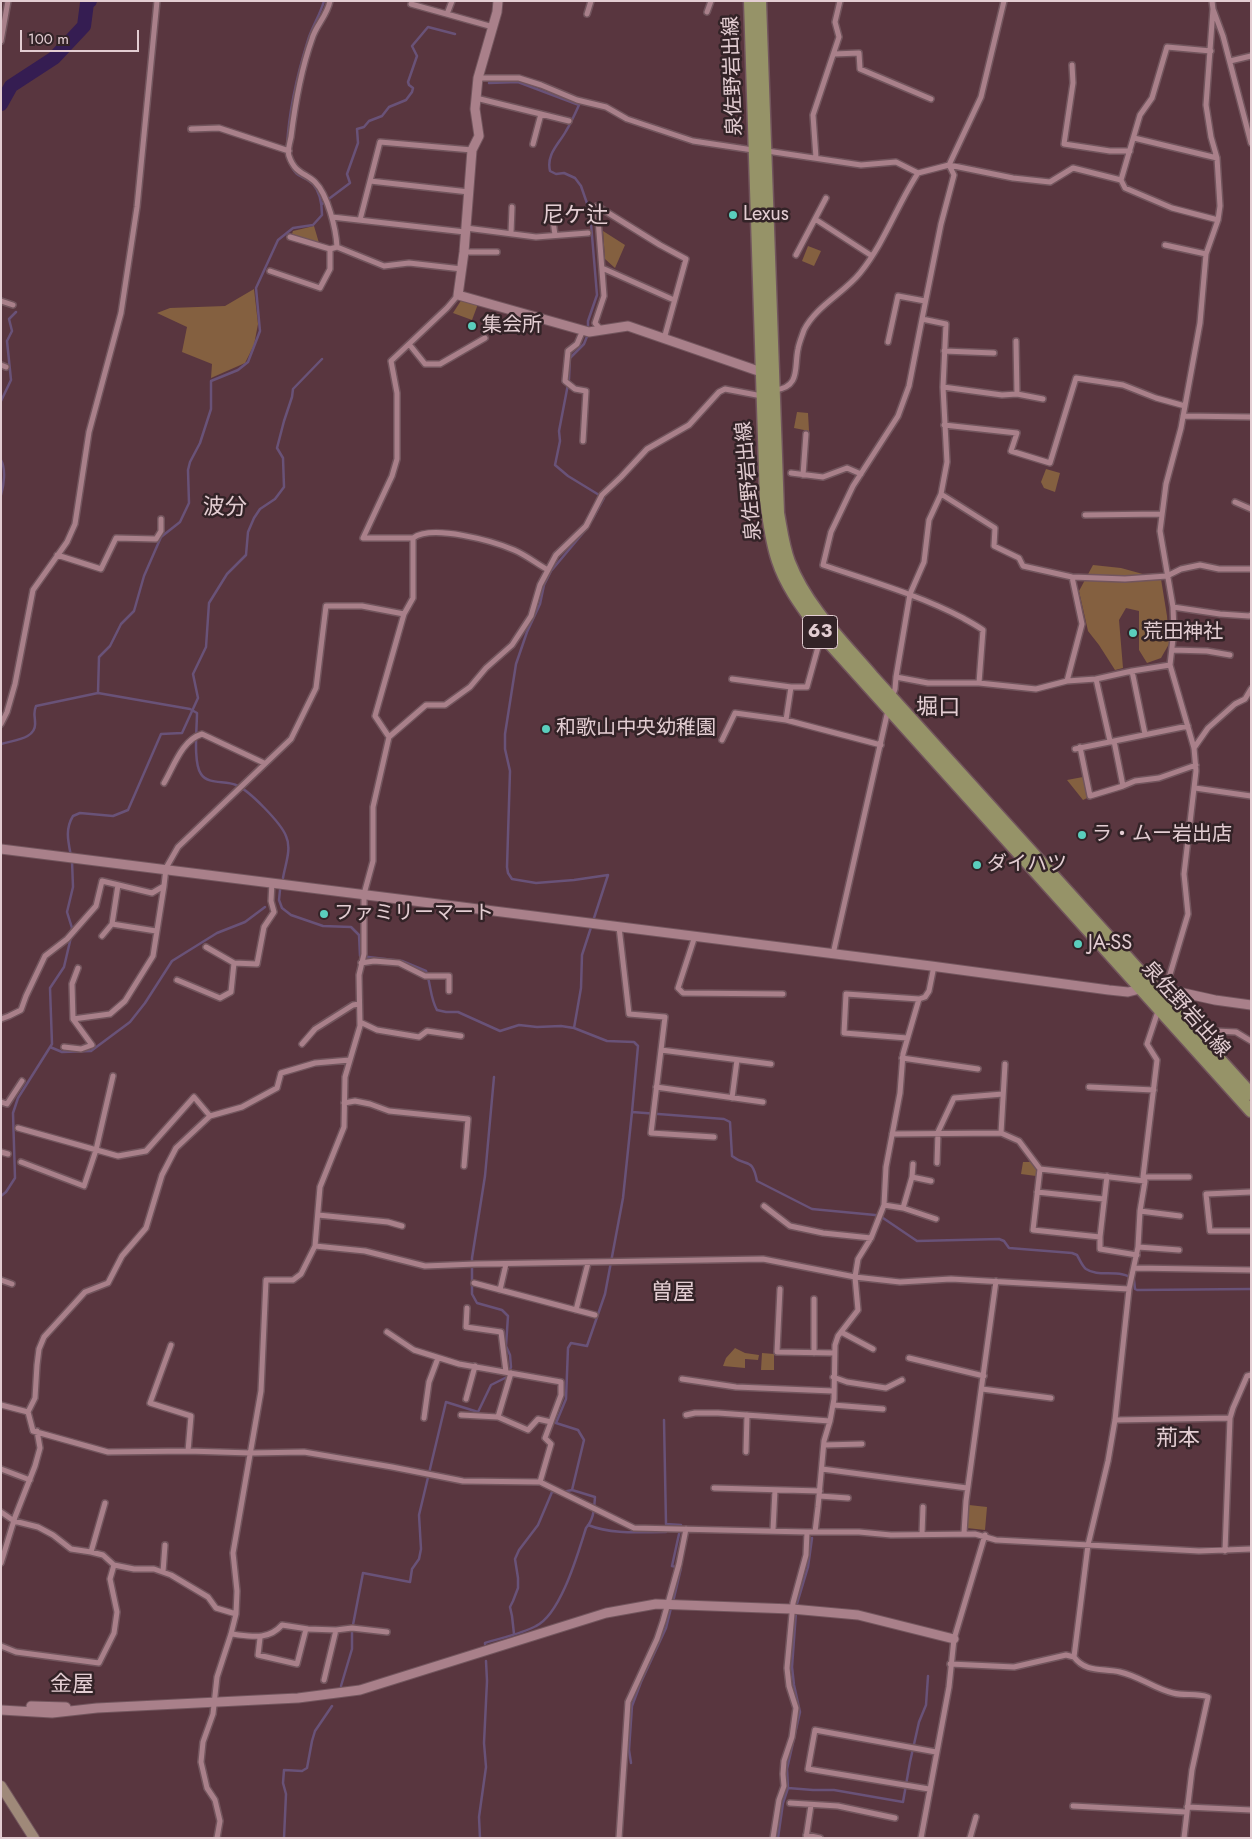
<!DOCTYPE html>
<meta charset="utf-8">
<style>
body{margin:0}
#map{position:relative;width:1252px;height:1839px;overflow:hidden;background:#59363f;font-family:Jost,sans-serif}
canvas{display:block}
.frame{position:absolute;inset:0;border:2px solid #e3cdd2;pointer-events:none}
.scale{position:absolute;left:20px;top:30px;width:119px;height:22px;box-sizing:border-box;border:2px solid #e3cdd2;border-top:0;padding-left:6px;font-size:15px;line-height:18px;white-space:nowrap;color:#e3cdd2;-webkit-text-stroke:4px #332327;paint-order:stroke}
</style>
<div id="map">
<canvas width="1252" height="1839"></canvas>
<div class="frame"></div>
<div class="scale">100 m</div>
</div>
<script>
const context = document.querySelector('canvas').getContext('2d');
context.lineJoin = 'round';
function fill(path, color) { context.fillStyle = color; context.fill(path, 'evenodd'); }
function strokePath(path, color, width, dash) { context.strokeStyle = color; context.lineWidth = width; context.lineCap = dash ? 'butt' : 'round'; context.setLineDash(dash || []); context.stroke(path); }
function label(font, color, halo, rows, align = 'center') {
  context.font = font + ' Jost,"Noto Sans JP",sans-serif'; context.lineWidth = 5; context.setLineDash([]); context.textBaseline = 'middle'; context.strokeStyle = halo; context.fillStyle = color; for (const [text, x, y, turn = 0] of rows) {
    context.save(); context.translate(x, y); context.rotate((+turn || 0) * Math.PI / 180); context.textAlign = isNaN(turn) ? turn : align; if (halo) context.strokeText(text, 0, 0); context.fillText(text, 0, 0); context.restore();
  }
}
fill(new Path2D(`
 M314,226L319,243L292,234L293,231Z
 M603,231L625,245L615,268L605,259Z
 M808,246L821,251L814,266L802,261Z
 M254,289L258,324L254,345L245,363L211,378L212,364L182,352L187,327L157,313L170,308L225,306Z
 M462,299L478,304L472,320L453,313Z
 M797,412L808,413L809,431L794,428Z
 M1046,469L1060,473L1055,492L1044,488L1041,482Z
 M1093,565L1121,568L1161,579L1167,616L1169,644L1161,658L1147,663L1139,650V611L1126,608L1119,620L1123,668L1115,670L1099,645L1088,631L1079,591Z
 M1083,777L1087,798L1083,800L1067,780Z
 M1023,1162H1032L1036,1168V1176L1021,1174Z
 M735,1348L745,1353L759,1355L758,1360L745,1359V1368L723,1366L726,1358Z
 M762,1353L774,1354V1370H761Z
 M969,1505L987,1507L985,1530L967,1528Z`), '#846040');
strokePath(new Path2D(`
 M489,83L518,82L579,105C575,114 571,123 566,131C559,144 546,154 550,171L556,174L564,173L575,178L581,186L590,212L597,295L588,321V329
 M287,146C289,110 297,75 308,40C312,27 320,15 324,1
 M322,204L350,183L347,174L358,143L357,129L364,127L369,121L382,116L389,107L406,100L412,92L413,88L409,85L408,82L417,56L412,46L428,27L455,34
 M588,334L584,344L570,358L569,379L559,431L560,441L555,465L568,476L604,498L592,520
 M1,401L11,380L7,341L12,331L9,319L16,312
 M1,460C6,469 4,485 1,495
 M98,693L99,657L110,646L121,624L134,611L144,576L161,537L180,522L189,503L188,470L190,462L200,443L211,409V381L238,370L248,362L260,331L256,288L278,240L293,228L313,225L322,215C322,205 320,192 313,184C303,174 297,180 290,163
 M1,744C14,740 37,739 35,722C35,715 33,713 36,706L98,693L190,709L197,713C197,727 193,763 201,774C208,785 225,780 236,785C249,790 281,823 286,836C292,849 285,865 283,878
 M71,856C68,841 65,829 73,816L80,813L113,816L128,810L161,734L182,733L198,698L193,674L206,647L209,603L227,574L246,555L248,532L254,518L260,509L275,499L284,487L283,458L277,448L284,421L292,397L293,389L322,359
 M280,890L279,900L282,908L291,915L323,926L351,927L359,935L360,956L402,961L426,971C431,984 430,998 437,1010L446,1012H458L500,1031L519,1025L537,1027L561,1026L574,1028L607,1041L634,1042L638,1046L632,1112L724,1119L730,1122L732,1156C747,1168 752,1156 757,1181L812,1209L875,1215L883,1218L917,1241L999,1239L1004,1241L1009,1248L1072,1253L1077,1255C1080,1260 1082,1266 1086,1269C1099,1278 1121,1268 1134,1280L1135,1289L1137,1290L1251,1289
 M71,932L72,928L67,912L73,887L72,861
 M574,1028L581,988L582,955L608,875L574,880L536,883L512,879L508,873L507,867L510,771L505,749V734L516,664L527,632L540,604L544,585L551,571L588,527
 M50,1047L62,1052L91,1051L130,1022L145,1003L172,961L217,933L245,922L265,907
 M1,1196L6,1192L15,1178L13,1113L18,1098L52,1044L50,988L64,967L71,937
 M664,1420L666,1524
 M563,1492L572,1490L584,1440L578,1430L556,1423L566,1399L568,1348L571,1343L587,1346L605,1294L623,1198L632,1112
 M666,1524L681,1525L672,1566L681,1568L673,1602
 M588,1525C613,1535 641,1532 666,1532V1529
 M796,1607L808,1567L812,1538
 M514,1634L512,1616L510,1607L513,1601L518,1588V1578L515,1559L519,1550L538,1525L552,1492H558
 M485,1644V1643C501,1638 521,1634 536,1626C561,1614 578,1553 586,1528C594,1519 594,1509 595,1497L572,1490
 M341,1686L352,1649V1630L363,1573L410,1582L412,1569L419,1559L421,1549L419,1515L446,1402L478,1412L491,1385L507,1377L511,1367L510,1355L506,1346L508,1316L502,1310L477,1303L472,1294V1258L485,1176L494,1077
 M631,1763L629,1750L632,1706L641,1682L666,1628L671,1608
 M788,1788L813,1790H834L903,1802L910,1762L919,1722L926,1705L928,1676
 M284,1838L286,1794L283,1783L284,1770L302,1771L307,1768L312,1741L315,1731L332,1706
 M480,1838L479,1817L486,1767L484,1743L487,1681L486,1661
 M778,1838L783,1803L788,1788L787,1769L800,1712L794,1685L792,1667L796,1612`), '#695278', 2.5);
strokePath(new Path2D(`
 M1,104L11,86L54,58L84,26L87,3L90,1`), '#351d52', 14);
const minor = new Path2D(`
 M330,1C327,16 316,25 312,39C301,70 295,104 291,137C290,142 287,151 289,156C295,174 306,173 315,182C328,195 336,229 337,247
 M1212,1L1213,9L1223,36L1251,143
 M411,4L493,27
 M707,12L711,1
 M447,14L452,1
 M587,14L591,1
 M1,41L8,1
 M834,54L859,53L860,69L931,99
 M1230,61L1251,56
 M1072,65L1073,83L1064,144L1110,151H1130
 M478,78H519L541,85L577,100L606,107L627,119L693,141L753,150
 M476,98L569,121
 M191,129L219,128L289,151
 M1134,138L1217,158
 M533,144L541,114
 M767,151L861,165L896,162L918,173L949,165L1013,178L1050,182L1073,168L1121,180L1140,115L1152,98L1167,47L1211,51
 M816,158L813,115L839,37L835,22L840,1
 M949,165L981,97L1004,1
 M1121,180L1125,188L1172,208L1218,220
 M370,181L469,192
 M551,206L555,235
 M332,217L465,232
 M815,219L872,256
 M360,220L380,142L472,150
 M466,228L536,237L588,233
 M511,233L512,207
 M290,237L330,249L337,247L384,266L409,263L462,269
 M1165,245L1206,254
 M464,252H497
 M796,255L826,198
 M602,268L674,300
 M270,271L320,288L330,269V249
 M458,295L447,308L391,361L397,393V459L392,476L363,538H413C432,524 493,541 514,550C526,555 537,564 548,570
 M1,301L13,305
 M922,319L909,386L898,416L853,486L831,532L823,565C870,581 919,595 963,618C970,622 976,625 983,630L979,683
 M601,330L595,323L604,296L597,206L660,245L686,259L664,339
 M1016,341L1017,394
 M888,342L898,296L925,301
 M409,344L425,364H440L485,338
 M944,351L994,353
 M1,365L6,367
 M943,387L1002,395L1017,394L1043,399
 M775,390C801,387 794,367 798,349C799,343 802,336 804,330C816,306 844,293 860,273C885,242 897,205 918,173
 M1183,416L1251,417
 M944,425L1017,433L1011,451L1050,463L1076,378L1123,385L1156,398L1185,406
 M583,441L586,391L575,389L565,381L568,351L577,344L583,330
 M791,473L823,477L847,468L861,474
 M803,475L806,434
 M941,494L995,528L994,546L1019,558L1023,566L1072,577L1125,579L1167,576L1181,569L1200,565L1219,569H1251
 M1235,502L1251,509
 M1085,515L1162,514
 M57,555L101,569L116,538L156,539L161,531V519
 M1173,607L1220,614L1249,616L1251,615
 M1172,650L1207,651L1230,655
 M1132,671L1145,734
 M896,677L928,683H979L1036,689L1067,681L1096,679L1132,671L1170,665
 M732,679L791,687L786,720
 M1096,679L1110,741
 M1067,681L1082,624L1072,577
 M791,687H807L820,640L824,637
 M892,697L895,689L896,677L910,594L924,562L929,520L941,494L947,462L943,387L946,324L922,319L941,224L954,175L949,165
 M1,724L7,712L15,684L33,590L67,542L75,524L89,432L121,313L137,207L157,1
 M389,737L375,716L404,614L413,598V538
 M722,740L735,713L786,720L881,745
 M1114,741L1123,786
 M1080,747L1090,796L1123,786L1135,781L1159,778L1196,765
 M1194,748L1208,728L1235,704L1245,699L1251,689
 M1075,749L1188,726
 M164,783C174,766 182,740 202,734L264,763
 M1195,788L1251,796
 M112,924L156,931
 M619,927L629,1014L665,1017L661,1050L771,1064
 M102,936L112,924L118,885
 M695,936L678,988L683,993L783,994
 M206,947L234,963L257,964L264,927L274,912L271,901L272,882
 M833,954L888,710
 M361,963L374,961L399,963L425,976H449V991
 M177,980L220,998L231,992L234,963
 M1165,991L1188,914L1184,874L1196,771L1194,748L1170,665L1174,630L1173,607L1160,531L1166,484L1181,428L1200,323L1206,254L1218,220L1220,206L1217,158L1211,137L1206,105L1213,9
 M1,1019L9,1016L21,1010L26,996L45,956L67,939L96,906L102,881L152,893L164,886L166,868L178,847L291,739L316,688L326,606H362L404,614
 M73,1019L110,1014L125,1001L153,956L164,886
 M360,1022L377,1030L419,1037L427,1031L461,1036
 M1195,1030L1236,1032L1251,1041
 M907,1038L844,1033L846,994L919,999
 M302,1044L315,1029L353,1005L359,1004
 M64,1047L81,1049L92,1045L73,1019L72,984L78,968
 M661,1050L651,1133L714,1137
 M902,1058L978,1069
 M350,1060L315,1063L281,1073L277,1088L242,1107L210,1116L176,1148L162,1175L146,1228L122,1256L108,1283L85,1292L44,1337L39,1349L37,1365L35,1398L28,1412L33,1431L108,1452L188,1451L251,1453L304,1452L392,1467L463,1481L540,1482L634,1528L807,1532H859L891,1535L975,1534L996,1540L1015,1541L1199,1551L1251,1549
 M656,1087L763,1102
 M1089,1087L1154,1090
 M732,1098L737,1060
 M1,1102L7,1104L22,1081
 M344,1103L355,1101L370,1104L389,1111L468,1119L464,1166
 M18,1128L118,1156L146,1151L194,1097L210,1116
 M1001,1133L1005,1064
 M892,1134L1001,1133L1019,1141L1040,1169L1145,1181
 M1,1152L8,1154
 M21,1162L84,1186L96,1150L113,1076
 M937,1163L938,1132L954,1098L1003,1094
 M913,1164L912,1177L903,1208L936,1219
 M1040,1169L1033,1230L1100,1237L1107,1176
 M912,1177L931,1181
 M1143,1177H1189
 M1037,1192L1104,1199
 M1251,1192L1206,1194L1210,1231H1251
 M884,1205L903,1208
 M764,1206L790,1226L823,1233L871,1238
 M1140,1211L1180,1216
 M318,1215L388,1222L402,1226
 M1100,1237V1249L1137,1255
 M315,1246L365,1251L425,1266L476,1264L763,1259L855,1277L900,1282L951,1279L1129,1289
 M1138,1247L1179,1250
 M1135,1268L1251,1270
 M1,1280L12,1284
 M474,1283L595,1315
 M780,1289L777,1352L834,1353
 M500,1290L506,1264
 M467,1308L466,1327L501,1332L506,1372
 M576,1310L588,1263
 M387,1332L414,1350L459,1364L561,1382V1395L545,1438L551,1444L540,1482
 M841,1332L873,1349
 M171,1345L150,1403L191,1416L188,1451
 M814,1353V1299
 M909,1358L984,1376
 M511,1373L498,1417L528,1430L538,1419L551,1422
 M833,1377L847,1382L886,1388L902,1380
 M682,1379L736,1387L833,1391
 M982,1389L1051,1398
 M466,1399L475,1366
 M1,1405L28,1412
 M833,1405L883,1409
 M461,1415L498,1417
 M686,1415L695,1413H718L830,1421
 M424,1418L429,1382L438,1358
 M1115,1420L1230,1418
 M824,1445L862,1444
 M746,1452L747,1415
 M1,1469L30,1480
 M822,1469L967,1488
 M714,1488L820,1491
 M819,1496L848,1498
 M1,1512L14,1521L38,1527L53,1535L71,1549L91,1552L103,1555L114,1565L134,1569H154L171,1575L208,1597L216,1608L236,1614
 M773,1530L775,1490
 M815,1532L818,1507L824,1441L830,1421L834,1399L835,1345L838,1336L858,1310L855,1277L858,1259L871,1238L884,1205L886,1167L900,1093L903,1054L919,999L925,997L929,991L934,966
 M964,1533L966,1501L996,1281
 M922,1534L923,1507
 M1225,1551L1230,1418L1233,1408L1247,1376L1251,1375
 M91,1552L105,1503
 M1,1563L15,1517L35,1466L40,1448L37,1431
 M163,1572L165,1545
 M231,1634C250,1636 268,1641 282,1625L308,1629L336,1630L352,1628L387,1632
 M260,1638L258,1655L297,1664L306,1629
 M1,1646L16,1652L99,1663L114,1633L117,1612L110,1579L114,1565
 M1074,1657L1088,1545L1108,1461L1115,1420L1129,1289L1138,1247L1140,1211L1145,1181L1143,1177L1157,1060L1147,1044L1158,1011
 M950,1664L1014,1667L1066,1655L1074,1657C1086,1673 1102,1668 1120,1672C1139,1676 1155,1689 1173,1693C1185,1696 1196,1693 1208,1697L1192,1770L1184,1838
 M324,1680L336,1630
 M929,1789L808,1769L815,1730L936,1752
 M790,1803L838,1806L895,1818
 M1073,1806L1186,1812
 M1187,1807L1251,1810
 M806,1835L820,1838
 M217,1838L220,1821L215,1800L207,1788L201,1762L203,1742L213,1714L217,1677L231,1634L236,1614L237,1591L233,1553L261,1391L266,1280H293L301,1274L315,1246L320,1187L344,1127L345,1077L360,1026L359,975L364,954V894L373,861V807L389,737L426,705H445L470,687L486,668L512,645L531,616L540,585L556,555L586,526L602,495L621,477L647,449L689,425L719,392L725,389L762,396
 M619,1838L628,1702L657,1639L663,1621L679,1564L686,1529
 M773,1838L779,1800L784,1786L783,1774L784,1761L792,1737L796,1708L789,1686L787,1668L793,1603L806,1555L807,1532
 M806,1838L811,1805
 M921,1838L949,1687L954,1639L985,1535
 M970,1838L976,1817`);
const tertiary = new Path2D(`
 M498,1L497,12L478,78L475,109L479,136L472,150L464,252L458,295L589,332L628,326L767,374
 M1,849L931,966L1109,990L1128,992L1152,986L1215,1000L1251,1005
 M31,1706L66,1707
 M1,1710L52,1713L97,1708L298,1698L360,1690L606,1613L656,1604L792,1609L858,1615L954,1639`);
const secondary = new Path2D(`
 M1,1786L34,1838`);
const primary = new Path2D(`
 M750,1L766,500C769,520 771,541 778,561C787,589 807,613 824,637L1251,1111
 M760,1L778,513C781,529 783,546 789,562C806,606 842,641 872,676L1251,1094`);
strokePath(minor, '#72555d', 8);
strokePath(tertiary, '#72555d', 11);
strokePath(secondary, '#72555d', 12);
strokePath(primary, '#72555d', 15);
strokePath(minor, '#a9808a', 5);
strokePath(tertiary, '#a9808a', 9);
strokePath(secondary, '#9f8979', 10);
strokePath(primary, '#969368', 12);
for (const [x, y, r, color] of [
 [733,215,5,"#5acebd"],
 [472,326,5,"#5acebd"],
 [1133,633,5,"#5acebd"],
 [546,729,5,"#5acebd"],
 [1082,835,5,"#5acebd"],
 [977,865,5,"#5acebd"],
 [324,914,5,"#5acebd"],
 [1078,944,5,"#5acebd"]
]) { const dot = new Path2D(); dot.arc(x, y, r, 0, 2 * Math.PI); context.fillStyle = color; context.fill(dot); strokePath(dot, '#332327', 2); }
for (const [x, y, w] of [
 [820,632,35]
]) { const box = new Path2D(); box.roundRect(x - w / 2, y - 16.5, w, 33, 4); context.fillStyle = '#332327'; context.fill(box); strokePath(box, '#e3cdd2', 1); }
label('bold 19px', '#e3cdd2', null, [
 ["63",820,632]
]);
label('20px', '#e3cdd2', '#332327', [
 ["泉佐野岩出線",734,76,-92],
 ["泉佐野岩出線",750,481,-95],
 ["泉佐野岩出線",1185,1010,48]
]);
label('20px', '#e3cdd2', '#332327', [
 ["Lexus",743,215],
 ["集会所",482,326],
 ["荒田神社",1143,633],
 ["和歌山中央幼稚園",556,729],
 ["ラ・ムー岩出店",1092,835],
 ["ダイハツ",987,865],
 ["ファミリーマート",334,914],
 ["JA-SS",1088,944]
], 'left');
label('22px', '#e3cdd2', '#332327', [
 ["尼ケ辻",575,217],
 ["波分",225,509],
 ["堀口",938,709],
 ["曽屋",673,1294],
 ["荊本",1178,1440],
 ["金屋",72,1686]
]);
</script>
